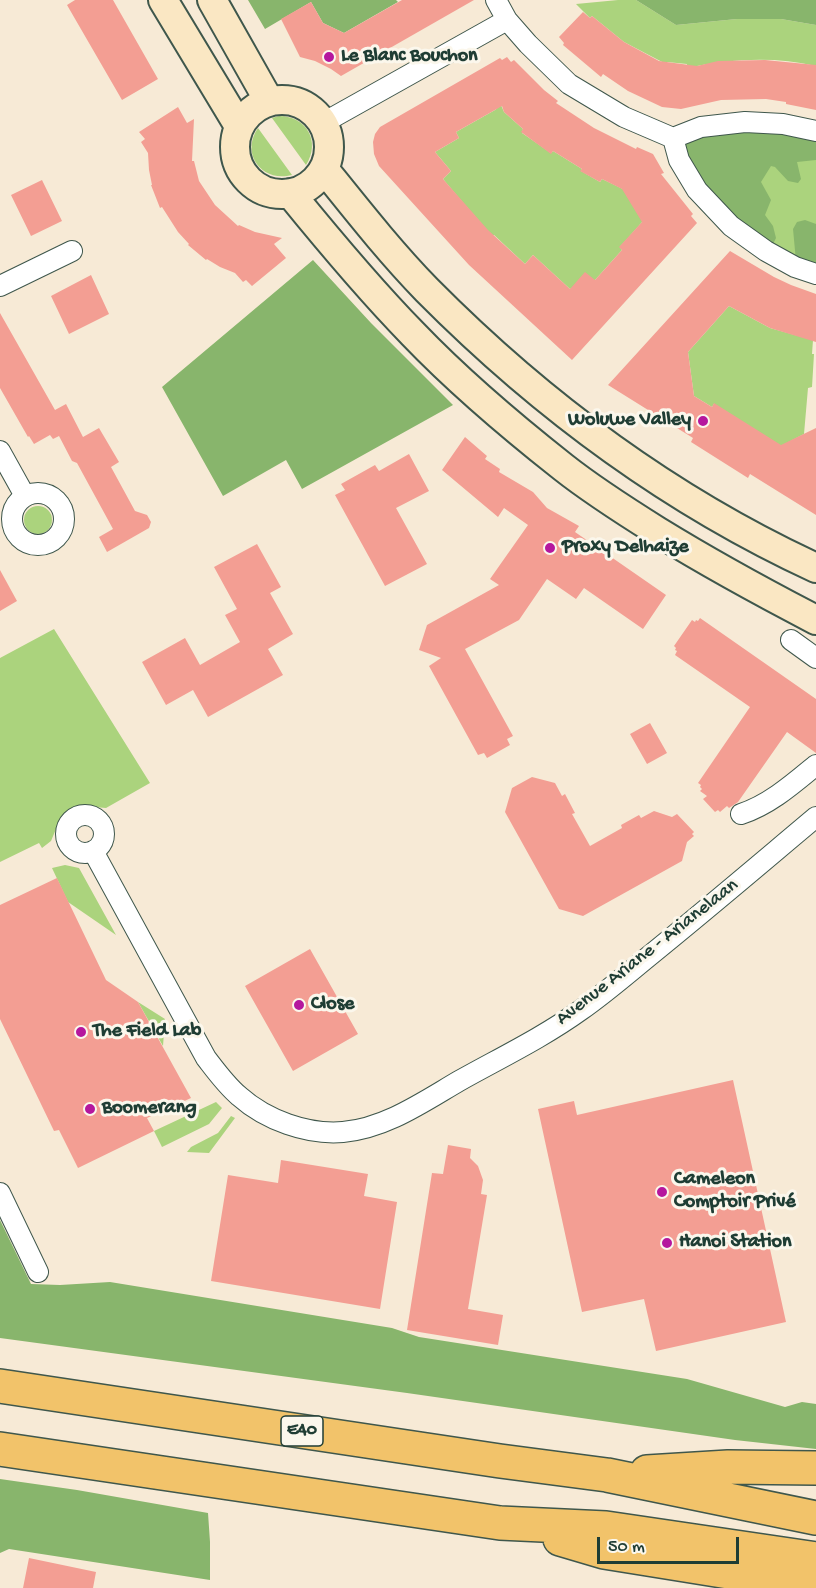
<!DOCTYPE html>
<meta charset="utf-8">
<style>
body{margin:0}
#map{position:relative;width:816px;height:1588px;overflow:hidden;background:#f7ead6;font-family:"Gochi Hand",sans-serif}
canvas{display:block}
.scale{position:absolute;left:597px;top:1537px;width:142px;height:27px;box-sizing:border-box;border:3px solid #1f3d34;border-top:0;padding-left:8px;font-size:18px;line-height:21px;white-space:nowrap;color:#1f3d34;-webkit-text-stroke:4px #fbf7ec;paint-order:stroke}
</style>
<div id="map">
<canvas width="816" height="1588"></canvas>
<div class="scale">50 m</div>
</div>
<script>
const context = document.querySelector('canvas').getContext('2d');
context.lineJoin = 'round';
function fill(path, color) { context.fillStyle = color; context.fill(path, 'evenodd'); }
function strokePath(path, color, width, dash) { context.strokeStyle = color; context.lineWidth = width; context.lineCap = dash ? 'butt' : 'round'; context.setLineDash(dash || []); context.stroke(path); }
function label(font, color, halo, rows, align = 'center') {
  context.font = font + ' "Gochi Hand",sans-serif'; context.lineWidth = 6; context.setLineDash([]); context.textBaseline = 'middle'; context.strokeStyle = halo; context.fillStyle = color; for (const [text, x, y, turn = 0] of rows) {
    context.save(); context.translate(x, y); context.rotate((+turn || 0) * Math.PI / 180); context.textAlign = isNaN(turn) ? turn : align; if (halo) context.strokeText(text, 0, 0); context.fillText(text, 0, 0); context.restore();
  }
}
fill(new Path2D(`
 M618,0H636L676,25L737,19H781L816,25V66C774,56 729,59 687,68V64L667,62L666,64L624,42L592,16L590,18L576,4Z
 M501,105L504,112L523,129L522,133L551,153L553,151L582,169L581,171L600,182L602,179L623,189L643,221L620,247L622,250L595,280L570,289L533,255L525,264L494,235L491,236L443,179L451,171L435,152L459,138L456,132L495,110Z
 M279,116C307,116 321,142 306,165L272,118Z
 M258,128L292,175C262,183 240,154 258,128Z
 M816,136V269L766,245L686,143Z
 M729,306L770,328L813,340L812,354H814L812,387L808,388L804,434L777,448L714,404L712,407L694,396L688,352Z
 M24 520a14 14 0 1 1 28 0a14 14 0 1 1-28 0Z
 M54,629L150,783L106,808L81,806L71,809L61,817L51,841L42,848L39,843L0,862V658Z
 M65,865L79,868L116,935L68,902L52,868Z
 M138,1002L165,1019L163,1046Z
 M216,1102L222,1108L209,1124L162,1147L154,1131Z
 M231,1116L235,1118L209,1153L187,1152L191,1147L218,1133Z`), '#abd37d');
fill(new Path2D(`
 M248,0H396L398,2L344,33L323,23L311,2L265,29Z
 M636,0H816V25L781,19H737L676,25Z
 M745,127L816,136V160L797,162L801,179L798,183L788,181L775,167L771,166L761,182L771,200L765,215L773,226L776,238L771,248L709,195L685,150L686,143L692,137Z
 M805,220L816,224V269L796,261L793,229L797,222Z
 M313,260L371,323L453,405L302,489L286,460L223,496L162,387Z
 M0,1220L31,1284L60,1285L110,1282L392,1328L419,1337L687,1379L785,1407L802,1402L816,1404V1449L735,1440L407,1393L0,1338Z
 M0,1479L77,1490L208,1513L210,1542V1580L9,1549L0,1553Z`), '#88b56c');
fill(new Path2D(`
 M75,0H113L158,79L122,100L67,5Z
 M402,0H474L341,76L331,69L315,61L300,57L281,19L311,2L323,23L344,33Z
 M583,12L590,18L592,16L624,42L659,61L697,66L718,61L765,60L816,65V110L786,104V102L766,99L721,100L681,109L662,107L628,91L603,74L601,77L563,45L564,43L559,37Z
 M507,57L511,62L514,60L544,90L558,101L556,103L594,128L636,149L637,147L653,154L664,173L661,174L693,214L691,216L697,223L572,360L469,265L379,166L374,154L373,142L375,134L380,127L500,58L502,60ZM502,106L504,112L523,129L521,132L551,154L553,151L582,169L580,171L600,182L602,179L622,189L642,222L619,247L622,250L595,280L585,272L570,289L533,255L525,264L488,230L443,179L451,171L435,152L459,138L456,132Z
 M178,107L187,123L194,119L192,161H194L199,181L215,205L238,226L239,225L255,232L282,238L274,244L286,258L252,286L246,280L243,282L235,273L220,267L207,259L206,260L188,245L189,244L178,232L162,207L160,208L151,185H152L149,170L148,153L141,142L145,139L139,132Z
 M42,180L62,221L31,236L11,195Z
 M730,251L774,277L791,285L816,294V342L770,328L729,306L688,352L694,396L712,407L714,403L781,445L816,428V515L750,474L748,478L691,442L693,438L608,385Z
 M91,275L109,314L69,334L51,296Z
 M0,313L55,410L66,404L83,437L99,428L119,462L111,467L135,511L147,515L151,522L149,528L107,552L99,537L113,529L77,463L72,461L59,436L53,439L50,435L34,444L29,436L28,437L0,388Z
 M465,437L487,456L485,459L500,469L499,472L533,492L547,508L579,526L575,532L666,595L643,629L584,588L576,599L547,579L519,620L465,649L513,736L507,739L510,745L487,758L484,753L478,755L429,666L441,658L419,650L427,625L499,585L490,579L528,525L504,508L498,517L442,470Z
 M409,454L429,491L396,508L427,564L385,586L335,495L345,490L341,484L375,465L379,471Z
 M257,544L281,587L270,593L293,634L268,649L283,675L208,717L193,690L166,705L142,662L185,638L200,665L240,642L225,615L237,609L214,567Z
 M0,570L17,601L0,611Z
 M700,618L816,699V753L787,732L738,802L729,808L727,806L720,812L718,810L715,812L703,799L707,796L700,791L702,789L700,787L701,785L698,783L750,707L675,655L677,651L675,650L676,648L674,646L692,620L695,622L696,620L698,621Z
 M650,723L667,753L647,764L630,734Z
 M532,777L555,783L562,796L565,794L575,813L572,814L590,846L622,828L621,825L639,815L641,818L654,811L672,817L677,814L694,832L692,834L694,836L687,842L682,861L583,916L559,909L505,812L512,788Z
 M57,878L106,980L138,1002L191,1098L147,1118L154,1131L78,1168L59,1130L54,1131L0,1019V905Z
 M310,949L358,1034L293,1071L245,986Z
 M733,1080L786,1322L656,1351L644,1299L582,1312L538,1109L574,1101L577,1115Z
 M448,1145L471,1149L470,1158L478,1166L483,1180L481,1194L487,1195L468,1309L503,1315L498,1345L407,1330L432,1173L443,1174Z
 M281,1160L368,1174L364,1196L397,1202L380,1309L211,1281L228,1175L278,1183Z
 M29,1558L96,1572L93,1588H23Z`), '#f39e93');
const street = new Path2D(`
 M496,0L507,20L528,44L569,84L624,117L673,138L701,127L745,122L783,124L816,131
 M323,123L507,20
 M673,138L679,160L697,190L731,226L766,251L795,267L816,274
 M0,286L72,251
 M0,451L25,496
 M12 519a26 26 0 1 1 52 0a26 26 0 1 1-52 0Z
 M791,640L816,658
 M741,814C769,805 793,784 816,765
 M66 834a19 19 0 1 1 38 0a19 19 0 1 1-38 0Z
 M93,851L206,1058C216,1071 226,1085 239,1096C266,1120 307,1135 343,1132C386,1128 423,1102 459,1081C500,1058 542,1038 581,1010C604,994 626,975 648,957C705,911 760,864 816,817
 M0,1193L38,1272`);
const secondary = new Path2D(`
 M163,0L239,126
 M212,0L269,101
 M235 147a47 47 0 1 1 94 0a47 47 0 1 1-94 0Z
 M324,169C357,210 390,252 427,290C540,404 669,500 816,568
 M290,193C329,241 370,290 413,334C459,382 511,426 563,467C592,490 625,511 657,531C709,563 762,592 816,620`);
const highway = new Path2D(`
 M0,1386L500,1461L607,1475L816,1518
 M0,1449L500,1523L606,1528L816,1559
 M647,1472L728,1467L816,1468
 M560,1539L604,1552L816,1586`);
strokePath(street, '#3f574c', 22);
strokePath(secondary, '#3f574c', 32);
strokePath(highway, '#3f574c', 36);
strokePath(street, '#fff', 20);
strokePath(secondary, '#fae7c3', 28);
strokePath(highway, '#f2c36a', 33);
for (const [x, y, r, color] of [
 [329,57,6,"#b5179e"],
 [703,421,6,"#b5179e"],
 [550,548,6,"#b5179e"],
 [299,1005,6,"#b5179e"],
 [81,1032,6,"#b5179e"],
 [90,1109,6,"#b5179e"],
 [662,1192,6,"#b5179e"],
 [667,1243,6,"#b5179e"]
]) { const dot = new Path2D(); dot.arc(x, y, r, 0, 2 * Math.PI); context.fillStyle = color; context.fill(dot); strokePath(dot, '#fbf7ec', 2); }
for (const [x, y, w] of [
 [302,1431,42]
]) { const box = new Path2D(); box.roundRect(x - w / 2, y - 15, w, 30, 4.5); context.fillStyle = '#fbf7ec'; context.fill(box); strokePath(box, '#1f3d34', 1.5); }
label('bold 18px', '#1f3d34', null, [
 ["E40",302,1431]
]);
label('bold 20px', '#1f3d34', '#fbf7ec', [
 ["Le Blanc Bouchon",341,57],
 ["Woluwe Valley",691,421,"right"],
 ["Proxy Delhaize",562,548],
 ["Close",311,1005],
 ["The Field Lab",93,1032],
 ["Boomerang",102,1109],
 ["Cameleon",674,1180],
 ["Comptoir Privé",674,1203],
 ["Hanoi Station",679,1243]
], 'left');
label('20px', '#1f3d34', '#fbf7ec', [
 ["Avenue Ariane - Arianelaan",648,953,-38]
]);
</script>
